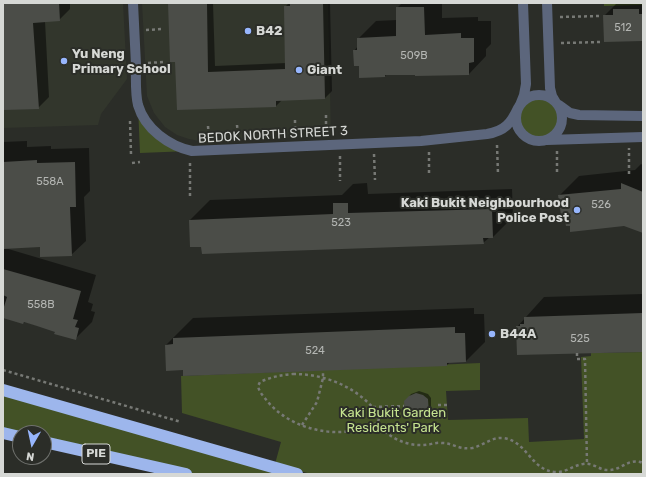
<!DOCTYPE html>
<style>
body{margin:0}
#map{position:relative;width:646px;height:477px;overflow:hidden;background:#2b2d28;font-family:Rubik,sans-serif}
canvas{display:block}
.frame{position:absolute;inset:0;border:4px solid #d6d8d5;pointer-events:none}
.north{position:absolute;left:12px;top:425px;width:40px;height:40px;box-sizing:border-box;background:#2b2d28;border:1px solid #6f716d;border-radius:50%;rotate:189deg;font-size:11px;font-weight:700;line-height:16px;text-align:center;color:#d6d8d5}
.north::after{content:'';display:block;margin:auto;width:14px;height:18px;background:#97b6fd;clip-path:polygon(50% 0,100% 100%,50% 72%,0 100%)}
</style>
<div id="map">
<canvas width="646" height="477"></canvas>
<div class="frame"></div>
<div class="north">N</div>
</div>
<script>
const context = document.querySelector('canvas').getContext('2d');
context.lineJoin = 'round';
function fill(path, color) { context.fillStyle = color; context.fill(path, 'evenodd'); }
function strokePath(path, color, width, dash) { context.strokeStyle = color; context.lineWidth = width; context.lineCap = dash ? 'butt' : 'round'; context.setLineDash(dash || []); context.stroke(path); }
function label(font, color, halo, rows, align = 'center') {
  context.font = font + ' Rubik,sans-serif'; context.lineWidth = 4; context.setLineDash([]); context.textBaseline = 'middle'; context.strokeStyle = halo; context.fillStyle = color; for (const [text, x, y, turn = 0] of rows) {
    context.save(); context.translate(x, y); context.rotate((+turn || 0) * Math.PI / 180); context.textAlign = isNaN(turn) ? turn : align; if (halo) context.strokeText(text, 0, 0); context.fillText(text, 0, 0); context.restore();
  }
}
fill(new Path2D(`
 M3,3H123L127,79L101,114L98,125L3,128Z
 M142,3H328L331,136L199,141L189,139L177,135L165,127L154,113L147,96Z`), '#32362c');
fill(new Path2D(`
 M604,3H643V5L604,6Z
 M536,95C545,94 549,97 555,103C583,131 523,162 516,119L526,99Z
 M138,106L145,120L190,151L140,153Z
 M643,352V474H311L275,464L281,442L182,413L181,376L480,363V390L446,391L448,420L528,418L529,442L584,439L581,357L591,356V353Z
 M3,390L296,474H187L44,442V433H3Z`), '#435226');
fill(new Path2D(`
 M3,3H70V9L59,20L45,21L49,97L38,108L3,109Z
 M169,3H213L215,66L286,63L285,7L289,3H330L332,91L325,98L282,100L276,106L176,61Z
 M402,3H442V18L478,17V21H491V44L486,49V56L469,74H387L385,76L360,65L354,51L358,46V39L376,21L397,20V8Z
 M617,3H643V40L604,16Z
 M27,141V147L51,146V149L89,148L90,191L84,197L86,241L71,255L41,246L5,248L96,275L88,302L93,304L91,311L95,312L92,322L75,339L56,331L25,322L23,323L3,317V142Z
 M641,164L643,165V232L624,225L570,224L559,196L579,176L635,170Z
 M367,183L368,194L512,189L513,217L493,237H490L483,243L191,246L190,220L210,200L342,195L353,184Z
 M643,294V351L517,327L544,297Z
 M474,308V314H484L485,342L466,361L450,362L447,365L184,369L166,345L193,318Z
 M419,391L428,394L431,398V410L428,413L408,398L411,394Z`), '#0007');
fill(new Path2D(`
 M3,3H59L60,21L33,23L39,109L3,110Z
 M168,3H207L208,72L285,69L284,6H290V3H323L325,99L276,101V107L177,110L175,62H170Z
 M396,7H424L425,35L461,33V38H474V62L469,63V75L415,76V75H385V77L359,78V66H354L353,50H357V38L396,36Z
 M613,9H639V14H643V41L604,42L603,15H613Z
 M37,160V163L75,162L76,207H70L72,256L40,257V247L3,249V162Z
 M621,183L643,192V233L624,226L570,232V226H566L564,215H561L558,195L621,189Z
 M333,203H348V213L492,209L493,238H483L484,244L228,253L202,254L201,247H190L189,220L333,214Z
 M3,269L81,291L73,319L78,320L75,327L79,328L76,340L54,334L55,332L37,326L24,322L23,324L3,318V310L7,297L3,295Z
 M643,313V352L517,355L516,326H520V324H524V317Z
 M455,327V333H465L466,362L447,363V366L183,376V370L166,371L165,345L173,344V338Z
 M416,393L423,395L428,399L429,414L405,415L404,401L409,396Z`), '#4b4d48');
strokePath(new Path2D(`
 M560,17L601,16
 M146,30L163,29
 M561,43L602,42
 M148,63L163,62
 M326,115V133
 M130,121L131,154
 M237,125L238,136
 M208,126L209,139
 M295,135V119
 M497,145L498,174
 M557,151V172
 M429,152V175
 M374,154L375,180
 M340,156V181
 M132,163L140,162
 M190,163V196
 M629,174V148
 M577,353V359H585L587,464
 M3,370L181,422
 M293,374C327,374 359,388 379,415C380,423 374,425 367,427C334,439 291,429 268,402C264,397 259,392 258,386L260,382C271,377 281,375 293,374Z
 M438,405H447
 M373,407L404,406
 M376,423C388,437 405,446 424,445C430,445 436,442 442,443C453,443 459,450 472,448C483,446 491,437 503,438C528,441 531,472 557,472C567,472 574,465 583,464C593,462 600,471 609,470C622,470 629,457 643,463
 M302,425L317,402L323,378V371`), '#777975', 2.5, [3, 3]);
strokePath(new Path2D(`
 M133,3C134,24 135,44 136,65C136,77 135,93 138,105C145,129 169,146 192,151L421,141L487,134C505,131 511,123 518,108
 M547,3L550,88L552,96L555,101
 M516 118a23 23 0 1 1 46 0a23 23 0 1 1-46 0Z
 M520,105L524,95L526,84L523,3
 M559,105L570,113L579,115L643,116
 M547,140L643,137`), '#5c667c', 10);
strokePath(new Path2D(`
 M3,390L297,474
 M3,433L20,437
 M44,442L186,474`), '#9db6ec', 12);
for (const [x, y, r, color] of [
 [248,31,4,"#97b6fd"],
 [64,61,4,"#97b6fd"],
 [299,70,4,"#97b6fd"],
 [577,210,4,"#97b6fd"],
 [492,334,4,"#97b6fd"]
]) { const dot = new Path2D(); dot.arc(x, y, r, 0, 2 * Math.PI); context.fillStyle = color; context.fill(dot); strokePath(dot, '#2b2d28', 1.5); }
label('11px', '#b3b5b2', null, [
 ["512",623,28],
 ["509B",414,56],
 ["558A",50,182],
 ["526",601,205],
 ["523",341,223],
 ["558B",41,305],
 ["525",580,339],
 ["524",315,351]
]);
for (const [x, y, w] of [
 [96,454,28]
]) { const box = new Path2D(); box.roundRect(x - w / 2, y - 10, w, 20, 3); context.fillStyle = '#2b2d28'; context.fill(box); strokePath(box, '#d6d8d5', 1); }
label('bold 12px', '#d6d8d5', null, [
 ["PIE",96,454]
]);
label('bold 13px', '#d6d8d5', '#2b2d28', [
 ["B42",256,31],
 ["Yu Neng",72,54],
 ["Primary School",72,69],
 ["Giant",307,70],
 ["Kaki Bukit Neighbourhood",569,203,"right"],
 ["Police Post",569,218,"right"],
 ["B44A",500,334]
], 'left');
label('13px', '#d6d8d5', '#2b2d28', [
 ["BEDOK NORTH STREET 3",273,135,-3]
]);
label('13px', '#c5e390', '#2b2d28', [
 ["Kaki Bukit Garden",393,413],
 ["Residents' Park",393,428]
]);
</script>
